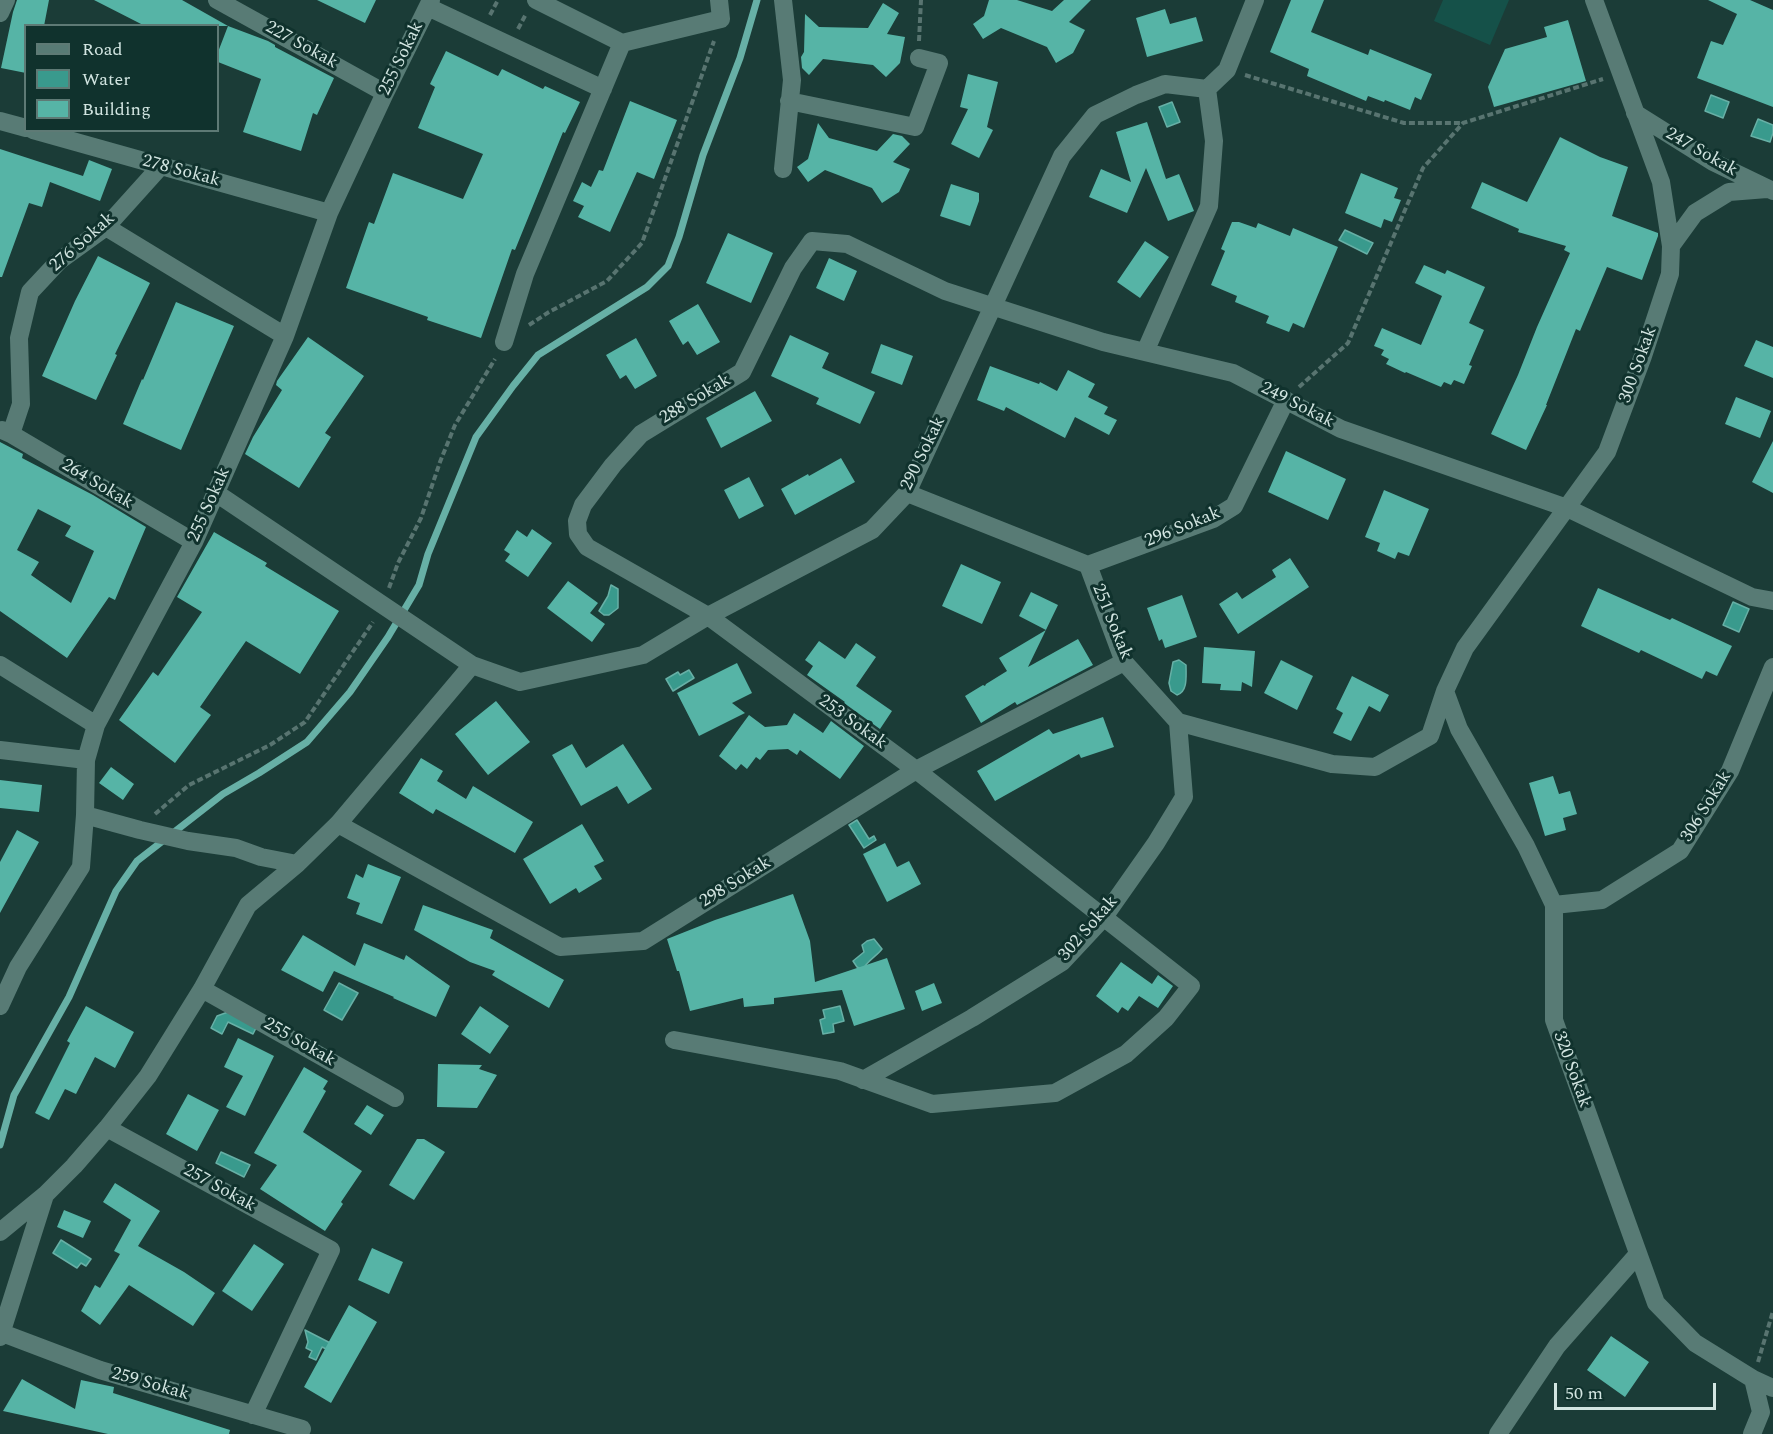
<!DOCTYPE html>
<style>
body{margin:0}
#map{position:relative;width:1773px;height:1434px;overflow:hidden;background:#1b3c37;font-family:Spectral,serif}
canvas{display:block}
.legend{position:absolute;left:24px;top:24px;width:195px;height:108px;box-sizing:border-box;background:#10322d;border:2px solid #5e7a75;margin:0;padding:8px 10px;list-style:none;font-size:18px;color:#d2e5e1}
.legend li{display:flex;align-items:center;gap:12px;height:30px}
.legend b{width:30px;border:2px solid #5e7a75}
.scale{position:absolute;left:1554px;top:1383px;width:162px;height:27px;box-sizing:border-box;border:3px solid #d2e5e1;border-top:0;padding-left:8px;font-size:18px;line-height:21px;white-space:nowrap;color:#d2e5e1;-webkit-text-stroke:4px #10322d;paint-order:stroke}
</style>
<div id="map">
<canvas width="1773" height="1434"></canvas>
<ul class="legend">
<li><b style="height:8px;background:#587b75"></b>Road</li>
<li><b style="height:16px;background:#399a8d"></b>Water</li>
<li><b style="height:16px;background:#56b4a6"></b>Building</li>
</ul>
<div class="scale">50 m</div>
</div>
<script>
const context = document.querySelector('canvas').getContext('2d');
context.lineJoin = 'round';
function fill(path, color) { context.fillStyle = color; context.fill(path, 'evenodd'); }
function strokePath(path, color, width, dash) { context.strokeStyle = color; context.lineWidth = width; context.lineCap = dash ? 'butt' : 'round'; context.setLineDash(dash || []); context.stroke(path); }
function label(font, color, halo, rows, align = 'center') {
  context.font = font + ' Spectral,serif'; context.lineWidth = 6; context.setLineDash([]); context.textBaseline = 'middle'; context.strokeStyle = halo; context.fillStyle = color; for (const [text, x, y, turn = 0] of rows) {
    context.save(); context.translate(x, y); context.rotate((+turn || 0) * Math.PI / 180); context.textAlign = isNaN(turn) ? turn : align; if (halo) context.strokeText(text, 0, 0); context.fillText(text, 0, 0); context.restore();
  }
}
fill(new Path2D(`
 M1443,0H1509L1490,45L1434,21Z`), '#155149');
const water = new Path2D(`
 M1711,95L1729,102L1723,118L1705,111Z
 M1172,102L1180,122L1167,127L1159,107Z
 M1758,119L1773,125V133L1770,142L1751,136Z
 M1345,230L1373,243L1367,254L1339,240Z
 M611,585L618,589V608L609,615H604L599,611L608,596Z
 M1733,602L1749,609L1739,632L1723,625Z
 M1179,660L1186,665C1186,676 1188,692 1177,695L1171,691L1169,683L1173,662Z
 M689,670L694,678L673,691L666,679L678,672L680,675Z
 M857,820L869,839L874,836L876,840L864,848L849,825Z
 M874,939L882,949C876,957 866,961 863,970L857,967L853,961L864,952L862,945L867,941Z
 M339,983L358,993L342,1020L324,1010Z
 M840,1006L844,1021L833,1024L834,1032L823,1034L820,1020L825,1018L823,1010Z
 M228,1012L257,1026L253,1034L228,1022L222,1034L211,1028L217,1016Z
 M221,1152L250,1165L244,1177L216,1163Z
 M61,1240L91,1259L86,1266L81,1263L77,1268L53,1253Z
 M305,1330L340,1348L335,1353L322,1347L316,1360L309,1357L312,1351L306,1348L308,1342Z`);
fill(water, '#399a8d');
strokePath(water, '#67b0a6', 1.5);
strokePath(new Path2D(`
 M0,1145L14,1095L69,997L116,891L137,861L223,794L259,773L307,742L350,692L388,637L419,585L428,554L476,437L513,386L538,355L647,287L668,266L679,237L703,155L740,58L757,0`), '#67b0a6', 7);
fill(new Path2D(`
 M17,0H49L44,26H26V73L1,68L13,12Z
 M94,0H182L228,26H145Z
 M317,0H376L365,23Z
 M989,0H1017L1052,11L1064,0H1091L1069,22L1085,30L1073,53L1056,63L1047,47L1001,28L983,39L973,24L984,16Z
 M1291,0H1324L1311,32L1368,55L1370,49L1432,74L1421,100L1415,97L1410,110L1385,100L1384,102L1368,96L1366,101L1307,76L1309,69L1270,52Z
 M1708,0H1750L1773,10V107L1697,78L1711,41L1723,45L1737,14Z
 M883,3L899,13L887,34L905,37L900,63L886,77L873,65L823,59L809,75L802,68L801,57L804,52L805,14L819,27L868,28Z
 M1165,9L1170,24L1196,17L1203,41L1147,57L1136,18Z
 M1568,20L1586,81L1494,107L1488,87L1505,49L1547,37L1544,27Z
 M228,26L268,41L275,45V47L334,78L317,115L313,113L301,151L243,132L261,79L218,62V52Z
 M446,51L498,76L502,69L543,89L545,86L580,102L565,133L563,132L515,250L512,249L481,338L427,320L428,317L346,288L369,222L374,224L393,173L463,199L483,154L418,128L435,87L430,84Z
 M968,74L998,82L987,127L993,130L979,158L951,144L968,109L960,107Z
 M630,101L677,120L654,179L637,172L610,232L578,217L584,206L573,201L582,182L591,187L599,170L603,171Z
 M1147,122L1166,179L1179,174L1194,211L1168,221L1146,168L1127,213L1089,197L1101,169L1131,182L1116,132Z
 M818,123L829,138L877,151L893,134L902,136L910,144L893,162L910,169L899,192L882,203L872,188L825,170L808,182L797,167L808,159Z
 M1560,137L1600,157L1628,167L1612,216L1658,233V236L1642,280L1607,267L1580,331L1576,329L1546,405H1547L1526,450L1491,434L1518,375L1537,327L1570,253L1564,250L1566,246L1518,232L1519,229L1471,208L1482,182L1527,202Z
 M0,149L83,176L89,160L112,169L100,201L50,182L42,207L29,203L2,277H0Z
 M1361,173L1398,188L1394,198L1401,200L1392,222L1384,219L1381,228L1345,213Z
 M951,184L979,193V201L970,226L940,216Z
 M1232,222H1239L1256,228L1258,223L1290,236L1293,228L1338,247L1304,328L1293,323L1289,332L1266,323L1269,316L1235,302L1237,296L1211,285L1225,251L1221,249Z
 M728,233L773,253L751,303L706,283Z
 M1145,241L1169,257L1140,298L1117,282Z
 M98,256L150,283L115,354L117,355L96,400L42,376L75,301Z
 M829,258L857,271L844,301L816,288Z
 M1424,265L1445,274L1447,270L1485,287L1469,323L1484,330L1469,365L1472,366L1464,384L1454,380L1451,385L1444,382L1441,387L1406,372L1405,373L1386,364L1389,359L1381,355L1384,350L1374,346L1382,328L1421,345L1442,296L1415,283Z
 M176,302L234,326L181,450L123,424L142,379L143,380Z
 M698,304L720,342L697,355L688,341L683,345L669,321Z
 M790,335L829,353L822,368L875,392L860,424L816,404L819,398L771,376Z
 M308,337L364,376L325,433L331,437L299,488L245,454L253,437L282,390L276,385L277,381Z
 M636,338L657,376L635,389L626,375L620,379L606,355Z
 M1756,340L1773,347V378L1744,366Z
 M881,344L913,356L902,385L871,373Z
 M990,366L1039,384L1040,382L1057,391L1068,370L1095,384L1088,397L1108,407L1104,414L1117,420L1109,435L1075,417L1065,438L1006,407L1004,411L977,400Z
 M755,391L772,421L721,448L706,418Z
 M1736,397L1771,411L1760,438L1725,424Z
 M1773,441V493L1752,482Z
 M0,442L23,454L22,458L93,495L146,527L115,600L109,597L67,658L0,611ZM38,509L71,526L65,536L94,551L71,603L31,575L39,562L17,550Z
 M1286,451L1346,479L1328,520L1268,492Z
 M841,458L855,482L795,515L781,489L808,474L809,476Z
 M749,477L764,506L739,519L724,490Z
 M1384,490L1429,509L1409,556L1398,552L1395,559L1377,551L1380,543L1365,537Z
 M532,529L552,543L528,577L505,561L510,554L504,550L517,530L527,537Z
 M214,532L267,563L265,566L339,611L300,674L246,641L200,707L211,715L175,763L119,720L153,672L158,676L202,612L177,597Z
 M1290,558L1309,587L1238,634L1219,604L1237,592L1242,599L1276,577L1272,570Z
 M961,564L1001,582L982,624L942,606Z
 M568,581L598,603L590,613L605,624L592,642L547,608Z
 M1598,588L1670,620L1672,618L1732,646L1717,676L1706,671L1702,679L1641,650L1639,653L1581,626Z
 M1031,592L1058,605L1028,667L1078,639L1093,665L1017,705L1015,702L981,723L965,696L983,685L985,686L986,684L1007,671L999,658L1046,630L1019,616Z
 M1182,595L1197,637L1165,648L1162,639L1159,641L1147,608Z
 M819,641L845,659L856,643L876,657L856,686L892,711L880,729L844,703L845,702L807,675L813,666L805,660Z
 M1204,647L1255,651L1252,687L1242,682L1241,691L1220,690L1221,684L1202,683Z
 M1281,660L1313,676L1297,710L1264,693Z
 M737,663L752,693L732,703L745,713L699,736L677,693Z
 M1352,676L1389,695L1380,712L1369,706L1351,741L1333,733L1343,713L1336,709Z
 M496,701L530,742L488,775L455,734Z
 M794,713L823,733L831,721L864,746L840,779L800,750L797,755L788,749L768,750L760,760L756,757L747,769L741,764L736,770L719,756L749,715L765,727L787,725Z
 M1103,717L1114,747L1081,758L1079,754L995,801L977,771L1049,729L1053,734Z
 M572,744L586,768L623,744L652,789L628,804L617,786L581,806L552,755Z
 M421,758L443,771L437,781L466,799L473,786L533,822L515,853L436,809L433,814L399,793Z
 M111,767L134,784L123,800L99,783Z
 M1553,776L1559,794L1570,791L1577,814L1563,818L1566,830L1545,836L1529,783Z
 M0,780L42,785L39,812L0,808Z
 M582,824L604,861L594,866L602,879L579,893L576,888L550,904L523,859Z
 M17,830L39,842L0,913V862Z
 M885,843L897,867L909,861L921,884L887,902L863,854Z
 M368,864L401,877L382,924L356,914L360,903L347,898L356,874L363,878Z
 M793,894L810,941L815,982L887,958L905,1009L854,1026L842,990L774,998V1004L744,1007L743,998L690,1011L679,971H677L667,939L715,920Z
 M423,905L493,930L490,938L564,980L549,1008L492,975L495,971L470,962L414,930Z
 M303,935L355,966L364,943L404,960L406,955L450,986L436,1017L393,998L394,997L334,971L323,992L281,970Z
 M1121,962L1152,984L1158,975L1173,986L1158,1008L1139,996L1128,1011L1122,1007L1118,1013L1096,996Z
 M934,983L942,1003L922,1011L915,991Z
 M86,1006L134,1032L115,1068L95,1057L76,1094L65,1089L49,1120L35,1113L70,1043L67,1041Z
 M480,1006L509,1026L490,1054L461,1034Z
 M238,1038L274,1056L245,1116L226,1107L243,1076L224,1067Z
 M438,1064L482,1065L479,1069L497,1075L477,1108L437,1107Z
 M304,1067L328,1081L323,1089L326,1091L303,1132L362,1171L341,1202L343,1204L325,1231L260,1189L277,1165L254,1153Z
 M188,1094L219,1110L197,1151L166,1134Z
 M367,1105L384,1115L371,1135L354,1124Z
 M417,1139H424L445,1152L414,1200L389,1185Z
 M115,1183L160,1211L138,1246L184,1272L215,1293L193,1326L129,1285L100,1325L81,1311L95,1285L100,1288L120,1254L114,1251L131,1220L103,1202Z
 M64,1210L91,1221L83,1238L57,1227Z
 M254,1244L284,1264L252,1311L222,1291Z
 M372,1248L403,1262L389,1294L358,1280Z
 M349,1305L377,1322L331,1403L304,1387Z
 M1611,1336L1649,1362L1625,1397L1587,1370Z
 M22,1379L75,1409L81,1380L114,1387L113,1393L230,1430L229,1434H108L3,1411Z`), '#56b4a6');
strokePath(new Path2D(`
 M490,15L498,0
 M518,29L526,14
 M919,41L921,0
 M1245,75L1404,123H1462
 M529,325L549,312L607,281L642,243L714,41
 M1299,387L1348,343L1423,168L1463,123L1603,79
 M389,588L398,563L421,518L440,462L455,425L495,359
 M155,814L189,785L270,745L305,722L373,622
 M1758,1362L1773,1311`), '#587470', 4, [6, 3]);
strokePath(new Path2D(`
 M217,0L385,93
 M536,0L622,43
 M783,0L792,80L783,169
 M428,7L603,89
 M0,13L6,0
 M789,101L915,127L939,63L919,58
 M1635,113L1713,162L1773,191
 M0,121L26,128
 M33,130L329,213
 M106,227L285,336
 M1671,246L1695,213L1729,192L1767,189
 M504,342L525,274L622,43L721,19L719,0
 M1145,352L1209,206L1214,141L1207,89
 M2,430L11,434L194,542
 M11,434L21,404L19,338L30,292L59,261L106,227L160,167
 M216,493L472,665L520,682L643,655L708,616L872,530L907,493L1062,156L1095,115L1136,95L1165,84L1207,89L1227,70L1255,0
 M907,493L1088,565L1124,662L1178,722L1332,764L1375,767L1430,736L1445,691L1465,648L1607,452L1643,356L1670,274L1671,246L1661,182L1594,0
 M1088,565L1213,519L1234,506L1286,400
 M0,665L96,725
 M1445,691L1459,729L1526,846L1554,905V1020L1656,1303L1695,1343L1753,1379L1773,1388
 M0,750L86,760
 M85,815L140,830L188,841L236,848L261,857L297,864
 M338,824L560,947L643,941L916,770L1124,662
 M1554,905L1602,900L1680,851L1730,771L1773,667
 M202,989L395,1098
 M0,1006L18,967L81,867L85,815L86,760L96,725L194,542L285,336L329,213L385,93L431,0
 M674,1040L840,1071L932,1104L1055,1093L1126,1054L1166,1018L1191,986L916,770L708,616L587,547L578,534L577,521L583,505L613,465L641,434L742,372L793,268L812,241L847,244L945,291L1103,342L1233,373L1341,429L1567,508L1752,597L1773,601
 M863,1080L972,1018L1062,962L1104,917L1156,843L1184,797L1178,722
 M107,1128L331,1250L253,1415
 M0,1232L45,1195L74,1166L107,1128L148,1076L202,989L248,905L297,864L338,824L472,665
 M2,1333L100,1370L302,1429
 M0,1337L45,1195
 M1498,1434L1557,1346L1638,1254
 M1752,1434L1761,1412L1753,1379`), '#587b75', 18);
label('18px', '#d2e5e1', '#10322d', [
 ["227 Sokak",301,46,29],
 ["255 Sokak",402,59,-64],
 ["247 Sokak",1701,153,30],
 ["278 Sokak",181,172,15],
 ["276 Sokak",83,243,-41],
 ["300 Sokak",1639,365,-70],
 ["288 Sokak",696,400,-31],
 ["249 Sokak",1297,406,27],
 ["290 Sokak",924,454,-64],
 ["264 Sokak",97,485,31],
 ["255 Sokak",210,505,-66],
 ["296 Sokak",1183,528,-22],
 ["251 Sokak",1111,622,68],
 ["253 Sokak",852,723,36],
 ["306 Sokak",1707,807,-58],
 ["298 Sokak",736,883,-32],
 ["302 Sokak",1089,929,-49],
 ["255 Sokak",299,1043,30],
 ["320 Sokak",1571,1070,70],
 ["257 Sokak",219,1189,29],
 ["259 Sokak",150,1385,16]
]);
</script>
